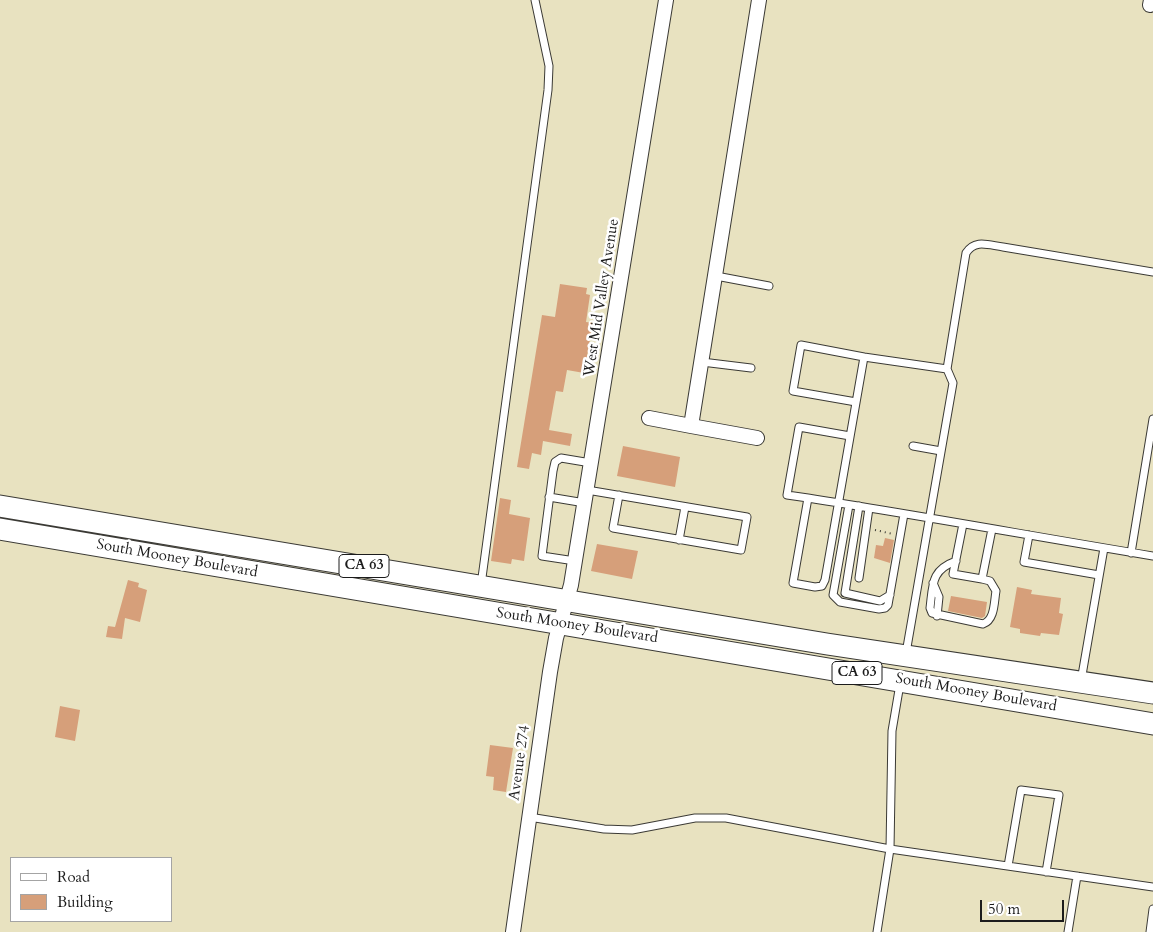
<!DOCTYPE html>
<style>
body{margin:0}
#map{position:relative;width:1153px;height:932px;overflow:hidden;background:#e8e2c0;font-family:Cardo,serif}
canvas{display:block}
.legend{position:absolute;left:10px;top:857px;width:162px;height:65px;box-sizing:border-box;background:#fff;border:1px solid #a4a4a4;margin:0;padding:6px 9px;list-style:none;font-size:15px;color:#1c1c1c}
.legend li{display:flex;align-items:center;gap:10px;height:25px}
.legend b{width:25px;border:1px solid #a4a4a4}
.scale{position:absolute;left:980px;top:900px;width:84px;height:22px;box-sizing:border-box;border:2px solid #1c1c1c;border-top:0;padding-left:6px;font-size:15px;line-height:18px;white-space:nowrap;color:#1c1c1c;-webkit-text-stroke:4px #fff;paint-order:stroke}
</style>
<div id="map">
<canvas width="1153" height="932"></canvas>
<ul class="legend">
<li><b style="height:6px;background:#fff"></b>Road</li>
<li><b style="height:14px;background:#d69f7a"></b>Building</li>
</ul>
<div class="scale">50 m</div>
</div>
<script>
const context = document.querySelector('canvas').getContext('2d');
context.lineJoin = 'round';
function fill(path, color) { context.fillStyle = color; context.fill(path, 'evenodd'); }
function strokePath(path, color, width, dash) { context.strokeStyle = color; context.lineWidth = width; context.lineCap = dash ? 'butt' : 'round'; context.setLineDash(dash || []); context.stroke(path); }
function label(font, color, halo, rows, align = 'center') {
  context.font = font + ' Cardo,serif'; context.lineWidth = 5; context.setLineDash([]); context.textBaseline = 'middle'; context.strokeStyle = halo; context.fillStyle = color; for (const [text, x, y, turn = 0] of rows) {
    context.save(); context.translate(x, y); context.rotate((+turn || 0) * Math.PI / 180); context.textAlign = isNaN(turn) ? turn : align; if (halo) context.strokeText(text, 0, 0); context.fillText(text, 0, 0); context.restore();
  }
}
fill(new Path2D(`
 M560,284L587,288L586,294L590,295L586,322L593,323L584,373L567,370L563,392L556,391L549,430L572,434L570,446L543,441L541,455L532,453L529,469L517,467L542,315L555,317Z
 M623,446L680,457L675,487L617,476Z
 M500,498L511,500L509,514L530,518L524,561L512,559L511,564L491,561Z
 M885,538L894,540L890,563L874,558L876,545L883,546Z
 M597,544L638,551L632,579L591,571Z
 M128,580L139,583L138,587L147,590L140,622L125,618L122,639L106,637L108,626L115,627Z
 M1017,587L1032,590L1031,594L1061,598L1059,613L1063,614L1059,635L1041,633L1040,636L1020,633V629L1010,627Z
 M951,596L987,602L985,616L982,618L948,611Z
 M60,706L80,710L75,741L55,737Z
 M490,745L513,748L506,792L493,790L494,777L486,776Z`), '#d69f7a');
const service = new Path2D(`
 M716,276L769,286
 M702,362L751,368
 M947,369L966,253C975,239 988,245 1003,247L1153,272
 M856,402L793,391L801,345L864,357
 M913,446L941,451
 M587,490L747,517L741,550L613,528L619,495
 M549,497L585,503
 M808,498L787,495L799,427L850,436
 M849,505L833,595L840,602L879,609L885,608L888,605L904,514
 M859,506L845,593L880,601L890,595
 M963,524L953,574L982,579L992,529
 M1029,535L1024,562L1099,575
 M679,540L685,507
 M1131,553L1153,419
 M575,561L542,556L553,471L555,462L561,458L591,463
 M956,561C931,570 933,584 930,608L932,613L983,624C995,620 994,602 996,591L990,581L982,579
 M859,578L869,508
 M933,583L939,597L937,616
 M481,585L548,90L549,66L535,0
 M906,653L953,383L947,369L864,357C851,431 838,505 825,580L822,586L815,587L793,583L808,498C923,516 1038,537 1153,556
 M1081,681L1104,548
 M529,817L604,829L632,830L695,818H726L890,849L1153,887
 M1008,866L1021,790L1059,795L1046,872
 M877,932L890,849L892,731L900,684
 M1068,932L1077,876
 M1150,932L1153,909`);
const minor = new Path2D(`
 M1150,5L1151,0
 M649,418L691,426L759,0
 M691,426L757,438
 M513,932L550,672L556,638L571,585L666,0`);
const primary = new Path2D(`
 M0,506L827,644L1153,693
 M0,529L1153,724`);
strokePath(service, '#3b3a35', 9);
strokePath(minor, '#3b3a35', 16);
strokePath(primary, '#3b3a35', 23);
strokePath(new Path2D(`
 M875,530L893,534`), '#3b3a35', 2, [1, 4]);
strokePath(service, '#fff', 7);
strokePath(minor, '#fff', 14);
strokePath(primary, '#fff', 21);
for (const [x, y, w] of [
 [364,566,50],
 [857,673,50]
]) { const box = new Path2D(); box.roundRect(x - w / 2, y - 11.5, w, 23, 4); context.fillStyle = '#fff'; context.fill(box); strokePath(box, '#1c1c1c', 1); }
label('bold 14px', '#1c1c1c', null, [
 ["CA 63",364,566],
 ["CA 63",857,673]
]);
label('15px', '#1c1c1c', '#fff', [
 ["West Mid Valley Avenue",602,298,-81],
 ["South Mooney Boulevard",177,559,10],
 ["South Mooney Boulevard",577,626,9],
 ["South Mooney Boulevard",976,693,10],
 ["Avenue 274",520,763,-82]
]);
</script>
